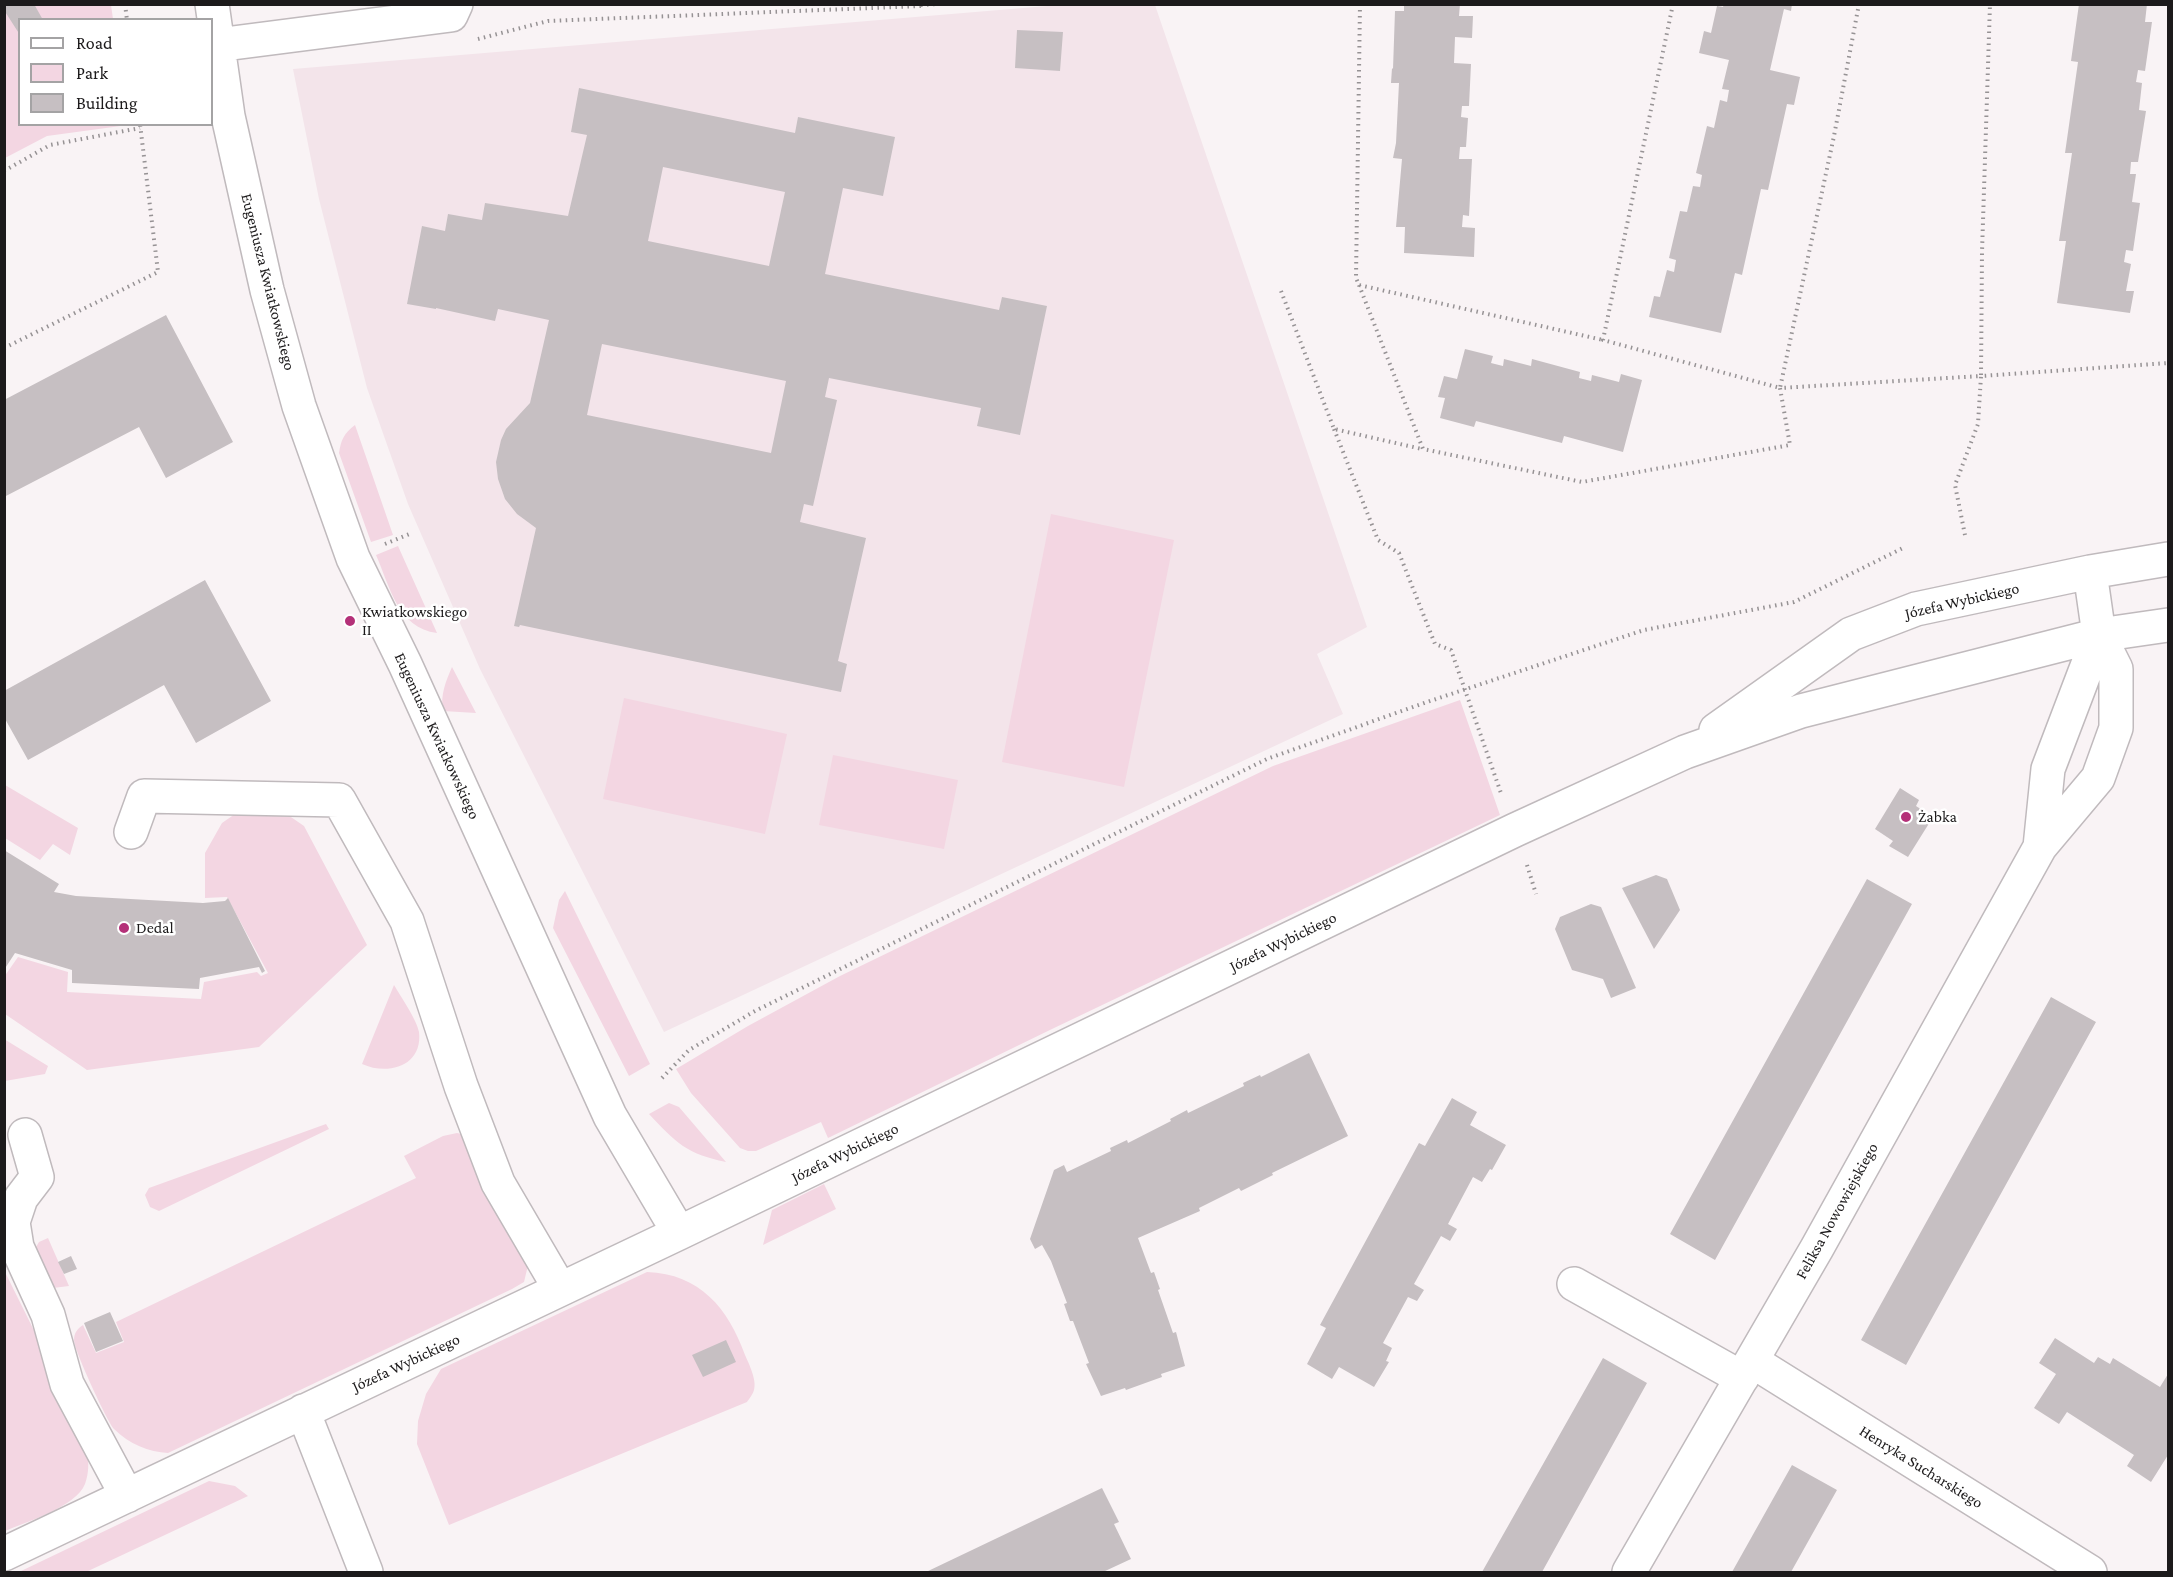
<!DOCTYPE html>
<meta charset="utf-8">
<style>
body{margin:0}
#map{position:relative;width:2173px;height:1577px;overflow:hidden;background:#f9f3f5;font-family:"Crimson Pro",serif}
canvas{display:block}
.frame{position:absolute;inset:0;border:6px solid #1c1a1b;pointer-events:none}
.legend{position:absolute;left:18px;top:18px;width:195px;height:108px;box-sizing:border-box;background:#fff;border:2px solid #a4a3a4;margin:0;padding:8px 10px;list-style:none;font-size:18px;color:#1c1a1b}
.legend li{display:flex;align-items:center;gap:12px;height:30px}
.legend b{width:30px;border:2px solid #a4a3a4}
</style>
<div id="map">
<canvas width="2173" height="1577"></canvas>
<div class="frame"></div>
<ul class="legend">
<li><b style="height:8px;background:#fff"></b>Road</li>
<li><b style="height:16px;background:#f3d6e2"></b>Park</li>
<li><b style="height:16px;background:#c6bfc2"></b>Building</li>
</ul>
</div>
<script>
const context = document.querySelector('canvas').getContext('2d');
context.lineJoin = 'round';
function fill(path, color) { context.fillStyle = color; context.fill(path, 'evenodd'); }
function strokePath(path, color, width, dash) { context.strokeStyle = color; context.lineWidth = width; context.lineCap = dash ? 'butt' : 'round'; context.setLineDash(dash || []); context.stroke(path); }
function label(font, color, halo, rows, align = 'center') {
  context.font = font + ' "Crimson Pro",serif'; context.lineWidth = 5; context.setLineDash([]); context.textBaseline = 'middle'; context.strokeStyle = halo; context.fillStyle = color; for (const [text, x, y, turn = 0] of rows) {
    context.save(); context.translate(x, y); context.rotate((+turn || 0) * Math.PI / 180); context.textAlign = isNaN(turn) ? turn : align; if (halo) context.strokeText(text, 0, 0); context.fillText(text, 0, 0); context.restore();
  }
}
fill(new Path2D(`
 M1059,5H1155L1367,627L1317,654L1343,714L664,1032L480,669L408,504L367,388L319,199L293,69Z`), '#f3e4ea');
fill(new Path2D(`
 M5,5H111L113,19L20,20V124L128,125L47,136L5,158Z
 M355,425L393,535L371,542L339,453C341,440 344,433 355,425Z
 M1051,514L1174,540L1124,787L1002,762Z
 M398,546L437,633C398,628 390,587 376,555Z
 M452,667L476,713L443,711C440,695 446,681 452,667Z
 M624,698L787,734L765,834L603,799Z
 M1460,700L1500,815L1052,1029L828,1138L821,1122L756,1151H748L740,1148L691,1093L676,1069L748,1026L840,976L1273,766Z
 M833,755L958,780L944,849L819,825Z
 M5,785L78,828L70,855L53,844L40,860L5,838Z
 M235,814L288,815L304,826L367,945L259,1047L87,1070L5,1014L4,977L18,957L68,972L67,992L201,999L204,982L257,972L261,976L268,973L227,897L205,898V853L222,823Z
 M565,891L650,1064L629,1076L553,928L559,900Z
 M394,985C401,997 417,1020 419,1032C423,1066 388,1076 362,1064Z
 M4,1039L48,1066L45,1074L5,1081Z
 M669,1103L679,1107L726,1162C687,1154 676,1143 649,1114Z
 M326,1124L329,1129L159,1211L150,1207L145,1195L149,1188Z
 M457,1133L466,1135L530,1257L524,1282L512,1289L168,1453C149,1452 129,1444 114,1429C107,1421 74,1350 74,1340C74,1333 77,1329 83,1325L96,1353L124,1342L116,1322L416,1178L404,1156L443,1136Z
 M824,1184L836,1209L763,1245L772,1210Z
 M48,1238L69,1286L53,1288L33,1252L39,1242Z
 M4,1270L78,1419C85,1438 93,1463 85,1484C76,1507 26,1522 5,1531Z
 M647,1272C700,1274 728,1308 745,1355C749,1364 757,1380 754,1390C753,1394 749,1399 747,1402L449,1525L417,1444L418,1421L426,1394L441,1369Z
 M209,1481L235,1486L248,1496L86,1572H19Z`), '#f3d6e2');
fill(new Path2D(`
 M4,4H34L43,20H20V35L4,10Z
 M1404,4H1460L1459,16H1473L1472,38L1455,37L1454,63L1471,64L1469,106H1462L1461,117L1468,118L1466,147H1460L1459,159H1472L1469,216L1463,215L1462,227L1475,228L1474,257L1404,253L1405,227H1396L1402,159L1393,158L1396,143L1399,83H1391L1392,68L1393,69L1395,11H1404Z
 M1724,4H1792L1791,11L1784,9L1770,70L1800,77L1794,105L1787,104L1768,190L1761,189L1742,275L1735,273L1721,333L1649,317L1654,296L1660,297L1667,270L1674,272L1676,260L1669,258L1680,211L1687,212L1693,186L1700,187L1702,175L1696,173L1707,126L1714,128L1720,100L1727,102L1729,90L1722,89L1729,60L1699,53L1704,31L1711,33L1717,6L1723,7Z
 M2079,4H2147L2145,22H2152L2145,71L2138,70L2136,82L2142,83L2139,110L2146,111L2138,162H2131L2130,174H2136L2132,202L2140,203L2133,251L2126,250L2124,262L2131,264L2126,291H2134L2130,313L2057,303L2066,241H2059L2072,153H2065L2078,62L2071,61Z
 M1017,30L1063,32L1060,71L1015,68Z
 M579,88L795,133L798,117L895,137L883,196L843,188L825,274L999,310L1002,297L1047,306L1020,435L977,426L981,408L829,378L825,397L837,400L813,506L804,504L800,522L866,538L838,661L847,664L841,692L520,625L519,627L514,626L536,528L517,514L505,499L498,479L496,462L501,440L506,429L530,403L549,320L498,309L495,321L436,308V309L407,304L422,226L445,231L448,214L482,220L485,203L568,216L587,135L571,132ZM663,167L785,192L769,266L648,241ZM602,344L786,381L771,453L587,415Z
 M166,315L233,442L166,478L139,427L4,497V400Z
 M1465,349L1493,356L1491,363L1503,366L1504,359L1531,366L1532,359L1580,372L1579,378L1591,381L1592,375L1619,382L1621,374L1642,380L1623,452L1564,436L1562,443L1476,421L1474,427L1440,418L1445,398L1438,397L1444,376L1457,379Z
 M205,580L271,701L196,743L164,685L28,760L4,717V691Z
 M1900,788L1919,800L1916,806L1933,817L1908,857L1889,846L1893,841L1875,829Z
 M4,850L59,884L54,892L76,896L203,903L225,901L228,898L265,971L262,973L259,967L200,978L199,989L72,983V970L15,953L4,970Z
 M1656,875L1667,879L1680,910L1654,949L1622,888Z
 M1867,879L1912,904L1715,1260L1670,1234Z
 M1591,904L1601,907L1636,988L1611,998L1603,979L1572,970L1555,929L1560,917Z
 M2051,997L2096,1022L1906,1365L1861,1340Z
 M1309,1053L1348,1136L1272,1173L1273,1175L1241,1191L1239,1188L1199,1208L1200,1211L1138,1238L1151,1273L1154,1272L1160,1289L1158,1290L1173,1333L1176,1332L1185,1366L1161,1374L1162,1377L1126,1390L1125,1388L1101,1396L1086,1364L1089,1363L1073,1321H1070L1064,1304L1067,1303L1051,1261L1042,1245L1035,1249L1030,1239L1054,1170L1064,1165L1067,1172L1111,1151L1110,1148L1127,1140L1128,1143L1171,1121L1170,1119L1187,1110L1188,1113L1244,1086L1243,1083L1260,1075L1261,1077Z
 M1452,1098L1477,1112L1470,1125L1506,1145L1492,1170L1490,1169L1482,1182L1473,1177L1448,1224L1457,1229L1450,1241L1441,1236L1414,1284L1424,1290L1417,1301L1408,1297L1383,1343L1392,1348L1386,1361L1389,1362L1374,1387L1339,1367L1332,1379L1307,1364L1326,1328L1320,1325L1419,1143L1425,1146Z
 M71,1256L77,1269L64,1274L58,1262Z
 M110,1312L123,1341L96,1352L84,1323Z
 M2055,1338L2094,1363L2098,1357L2110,1364L2113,1358L2160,1387L2168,1374V1455L2151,1482L2127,1466L2134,1455L2067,1412L2059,1424L2034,1408L2056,1374L2039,1363Z
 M726,1340L736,1362L703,1377L692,1355Z
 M1603,1358L1647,1383L1542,1572H1482Z
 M1792,1465L1837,1490L1791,1572H1732Z
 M1102,1488L1119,1522L1114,1524L1131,1559L1103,1572H926Z`), '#c6bfc2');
const minor = new Path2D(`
 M212,4L228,116L267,290L299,406L353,558L405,664L610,1116L679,1233
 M217,45L451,15L456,4
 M1716,730L1851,634L1916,609L2090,572L2168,559
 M131,832L144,796L339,800L407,921L461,1086L498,1183L560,1289
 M2040,847L2048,769L2099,635
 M25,1135L37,1177L21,1198L13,1222L17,1247L48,1315L67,1384L127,1496
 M1574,1284L1742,1378
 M1752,1361L2090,1572
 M303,1411L366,1572
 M4,1554L679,1233L1515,830L1685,752L1801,711L2099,635L2168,625
 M1629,1572L1817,1248L2040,847L2098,778L2116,728V669L2099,635L2090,572`);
strokePath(minor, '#c0babd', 36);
strokePath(new Path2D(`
 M125,4L127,20
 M1360,4L1356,278L1359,285L1603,340
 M1673,4L1603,340L1780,388L1834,136L1859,4
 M921,5L940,4
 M478,39L548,21L921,6
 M4,171L50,145L140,128
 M1359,285L1423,449L1582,482L1790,445L1780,388L1981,376L1982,252L1990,4
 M1281,291L1334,429L1422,449
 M4,348L158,272L140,124
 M1334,429L1378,540L1399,553L1435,644L1451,650L1502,796
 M1965,535L1955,485L1978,424L1981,376L2168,363
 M385,544L412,533
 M1527,865L1536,894
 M662,1078L689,1050L755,1011L1267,759L1427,702L1644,630L1794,602L1905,547`), '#969294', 4, [1.5, 4.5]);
strokePath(minor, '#fff', 33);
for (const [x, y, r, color] of [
 [350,621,6,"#b43078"],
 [1906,817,6,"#b43078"],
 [124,928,6,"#b43078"]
]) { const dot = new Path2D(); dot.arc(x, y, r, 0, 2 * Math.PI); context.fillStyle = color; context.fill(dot); strokePath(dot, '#fff', 2); }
label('16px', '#1c1a1b', '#fff', [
 ["Eugeniusza Kwiatkowskiego",268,282,76],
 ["Józefa Wybickiego",1962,601,-13],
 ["Eugeniusza Kwiatkowskiego",437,736,65],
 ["Józefa Wybickiego",1283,942,-26],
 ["Józefa Wybickiego",845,1153,-26],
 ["Feliksa Nowowiejskiego",1837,1211,-61],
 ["Józefa Wybickiego",406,1363,-25],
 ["Henryka Sucharskiego",1921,1467,32]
]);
label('16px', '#1c1a1b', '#fff', [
 ["Kwiatkowskiego",362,612],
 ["II",362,630],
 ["Żabka",1918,817],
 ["Dedal",136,928]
], 'left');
</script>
